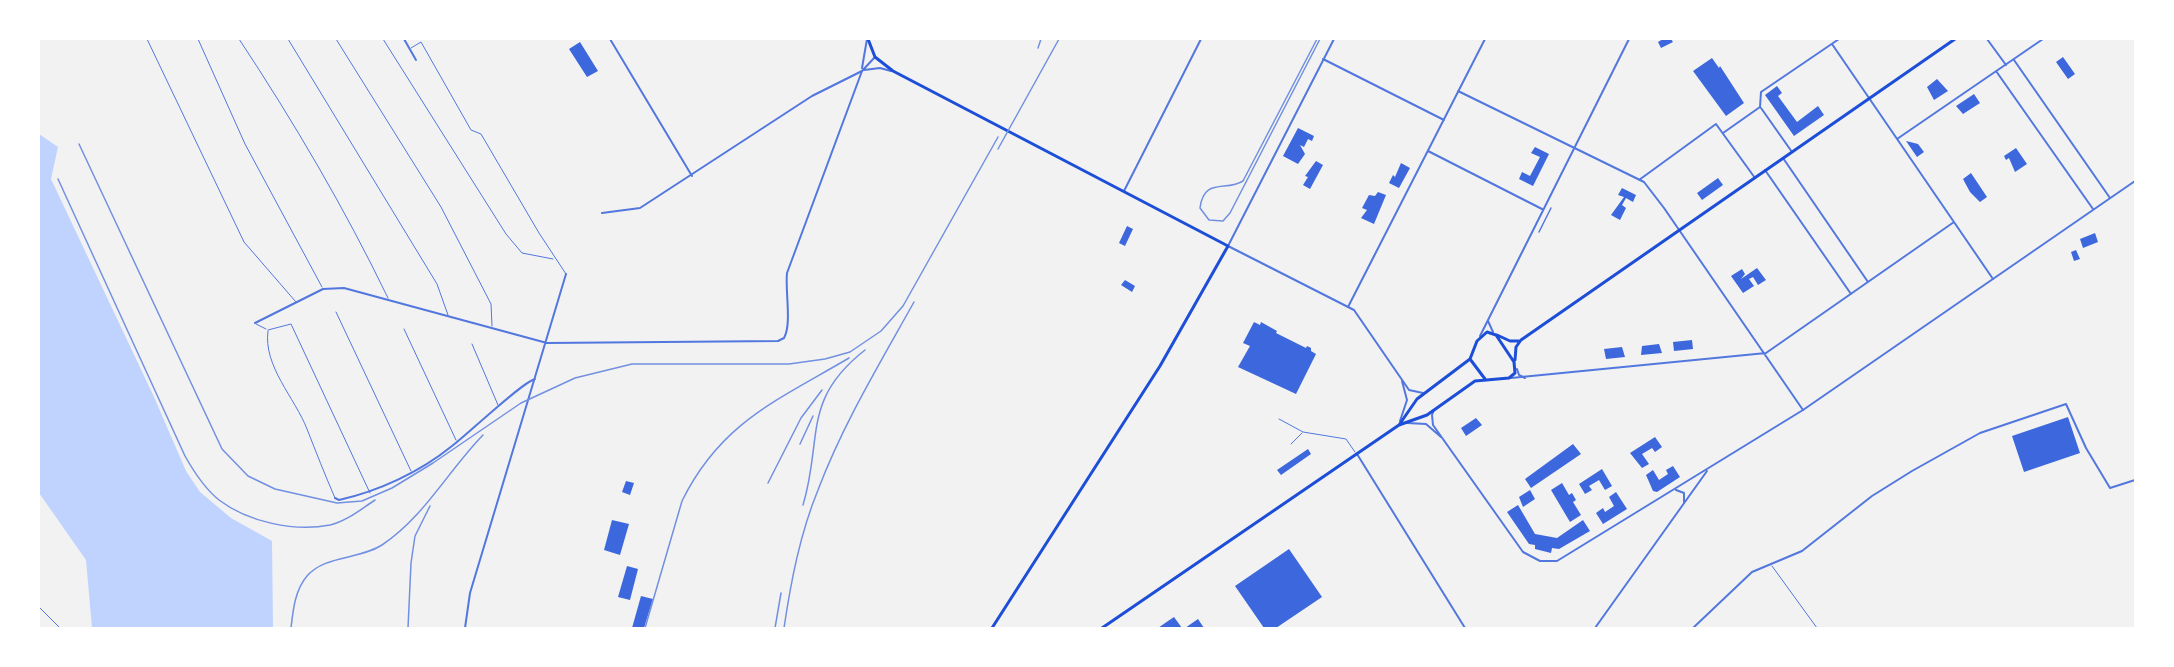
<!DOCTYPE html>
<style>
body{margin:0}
#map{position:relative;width:2174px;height:667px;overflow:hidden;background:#f2f2f2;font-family:Manrope,sans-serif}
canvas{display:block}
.frame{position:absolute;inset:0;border:40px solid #fff;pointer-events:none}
</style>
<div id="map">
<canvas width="2174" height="667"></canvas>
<div class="frame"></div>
</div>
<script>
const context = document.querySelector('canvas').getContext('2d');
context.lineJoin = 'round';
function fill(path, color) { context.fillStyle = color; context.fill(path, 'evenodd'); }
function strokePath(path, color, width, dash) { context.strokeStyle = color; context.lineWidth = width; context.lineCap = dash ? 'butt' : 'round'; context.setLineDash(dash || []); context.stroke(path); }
fill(new Path2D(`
 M39,134L58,147L51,179L154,397L186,471L200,492L231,518L272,541L273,628H92L86,560L39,493Z`), '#bfd3fe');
fill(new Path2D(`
 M1663,39H1671L1673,42L1661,48L1658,42Z
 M580,42L598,71L587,77L569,49Z
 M2063,57L2075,74L2068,79L2056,62Z
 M1712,58L1719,68L1720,66L1744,103L1726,116L1693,71Z
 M1937,79L1948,91L1934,100L1927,87Z
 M1777,86L1782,93L1778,96L1797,122L1818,106L1824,115L1794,136L1765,95Z
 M1974,94L1980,103L1963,114L1956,106Z
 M1298,128L1314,136L1312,141L1308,139L1304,147L1300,145L1305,154L1298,164L1283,156Z
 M1906,141L1918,144L1924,152L1917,157Z
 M1535,147L1549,154L1533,186L1519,179L1522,172L1530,176L1540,157L1531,153Z
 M2016,148L2027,164L2015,172L2009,158L2006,160L2004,156Z
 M1316,161L1323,165L1310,189L1303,185L1308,177L1305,176Z
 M1401,163L1410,168L1399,188L1389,183L1393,175L1395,177Z
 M1971,173L1987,197L1980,202L1970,192L1963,179Z
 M1718,178L1723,185L1702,200L1697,193Z
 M1622,188L1636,195L1633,202L1626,198L1622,205L1626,208L1620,220L1611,215L1624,197L1618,195Z
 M1378,192L1386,195L1374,224L1361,218L1367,210L1362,208L1369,195L1375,196Z
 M1127,226L1133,229L1125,246L1119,243Z
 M2095,233L2098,242L2083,248L2080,239Z
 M2076,250L2080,259L2074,261L2071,252Z
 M1757,268L1766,280L1758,285L1753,277L1749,279L1754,286L1743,293L1731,276L1742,269L1745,274L1741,279Z
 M1125,280L1135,286L1132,292L1121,285Z
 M1254,322L1260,325L1261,322L1277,331L1276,333L1306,348L1307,346L1311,348V351L1316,354L1296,394L1238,367L1250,346L1243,343Z
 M1692,340L1693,349L1674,351L1673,342Z
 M1659,344L1662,353L1641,355L1642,346Z
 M1622,347L1625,357L1606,359L1604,349Z
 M2068,417L2080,453L2024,472L2012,436Z
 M1476,418L1482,425L1466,436L1461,428Z
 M1655,437L1662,447L1655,452L1652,448L1642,454L1649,464L1642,468L1630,453Z
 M1573,444L1581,454L1531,488L1525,479Z
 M1308,449L1311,454L1281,475L1277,470Z
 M1673,466L1680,477L1657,492L1653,491L1646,475L1653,470L1659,480L1668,474L1666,470Z
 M1602,469L1612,486L1605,490L1599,480L1589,486L1592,490L1585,494L1579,484Z
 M626,481L634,483L630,495L622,492Z
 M1562,483L1569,495L1572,493L1576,500L1573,502L1581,515L1570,522L1551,490Z
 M1530,490L1535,499L1523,507L1519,497Z
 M1616,492L1627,509L1603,524L1596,513L1603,508L1605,512L1614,506L1609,497Z
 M1518,505L1535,534L1557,538L1583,520L1590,531L1559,549L1552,548L1551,553L1535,549V545L1529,544L1507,512Z
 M612,520L629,524L620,555L604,550Z
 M1289,549L1322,597L1276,628H1264L1235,586Z
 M627,566L638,569L630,600L618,597Z
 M641,596L653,599L644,628H632Z
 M1174,617L1182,628H1158L1168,621Z
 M1198,619L1204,628H1185Z`), '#3d67dc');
strokePath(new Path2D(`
 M147,39L244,242L296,302
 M198,39L245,144L322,287
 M239,39C294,122 345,209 388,298
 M288,39L437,284L448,315
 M336,39L441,207L491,304L492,326
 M383,39L506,234L522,253L553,259
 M411,48L421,42L471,130L481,134L539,233L566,274
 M336,312L411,471
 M256,324L266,329
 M404,329L456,440
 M268,330L291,324L370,493
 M268,331C263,366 295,398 307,429C316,452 325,475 335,498
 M472,344L498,405
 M1279,419L1303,432L1346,439L1355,452
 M1291,444L1302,433
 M1772,566L1817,628
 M39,607L60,628`), '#5277de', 1);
strokePath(new Path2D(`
 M1539,232L1551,208`), '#5277de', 1.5);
strokePath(new Path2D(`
 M404,39L416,60
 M610,39L692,176
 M1987,39L2006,65
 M1832,44L1993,279
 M1323,59L1444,120
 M2014,60L2110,198
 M1996,71L2093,209
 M1458,91L1644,182L1664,208L1803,410
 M1760,107L1761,92L1839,39
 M1761,108L1792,152
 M1723,133L1760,107
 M1897,139L2043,39
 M1428,151L1542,209
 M1783,158L1868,282
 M1765,170L1851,294
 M1639,180L1716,124L1755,178
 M602,213L640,208L812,96L862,71
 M1348,307L1485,39
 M255,323L323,289L344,288L547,343
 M1511,378L1766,353L1954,222
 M335,498L339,500C379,491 420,472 452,446C468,434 521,383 535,379
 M465,628L470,593L566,274
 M1693,628L1752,572L1802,551L1872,496L1912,471L1980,433L2066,404L2086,448L2110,488L2135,480`), '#5277de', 2);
strokePath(new Path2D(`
 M1334,39L1228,246L1354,310L1409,390L1423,393
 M862,68L867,39
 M864,70L880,68L891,71
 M1124,191L1201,39
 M1488,321L1493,332
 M1480,336L1629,39
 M547,343L778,341L784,338C792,324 785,291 787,273L862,71L875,57
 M1517,369L1519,375L1525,378
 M1434,410L1432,415L1433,425L1523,552L1540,561H1557L1803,410L2135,181
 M1400,421L1407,400L1402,381
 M1407,423L1426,424L1441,437
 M1357,454L1465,628
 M1676,490L1684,493V502
 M1595,628L1707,471`), '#5277de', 2);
strokePath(new Path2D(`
 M868,39L875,57L893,71L1228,246L1160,366L992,628
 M1497,335L1510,341H1519
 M1470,359L1485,379
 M1515,360L1516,347L1521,340L1955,39
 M1102,628L1399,425L1427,415L1475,381L1509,378L1515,373L1514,362L1496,335L1487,332L1477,341L1470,359L1417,399L1399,425`), '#1d4ed8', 3);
strokePath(new Path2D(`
 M1317,39L1243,181C1226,192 1204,177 1200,208L1209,220L1223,221L1230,213L1320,39`), '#7290e2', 1.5);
strokePath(new Path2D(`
 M1038,48L1041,39
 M79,144L222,449L248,476L275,489L337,503L362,501L392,488L433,463L521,403L575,378L632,364H789L825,359L850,352L881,331L903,306L998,137
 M998,149L1059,39
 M58,179L185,456C194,472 204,488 219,500C248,522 294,532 330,525C347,521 361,509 375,500
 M800,444L813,416
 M768,483L801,418L822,390
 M803,505C823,439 801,400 865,350
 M291,628C293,610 295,590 307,576C325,555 359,560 382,545C424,517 448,471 483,435
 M408,628L411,563L415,536L430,506
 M645,628L682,501C721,422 778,400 849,358
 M775,628L781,593
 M784,628C791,581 800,534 818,490C843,424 880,363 914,302`), '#7290e2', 1.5);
</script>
